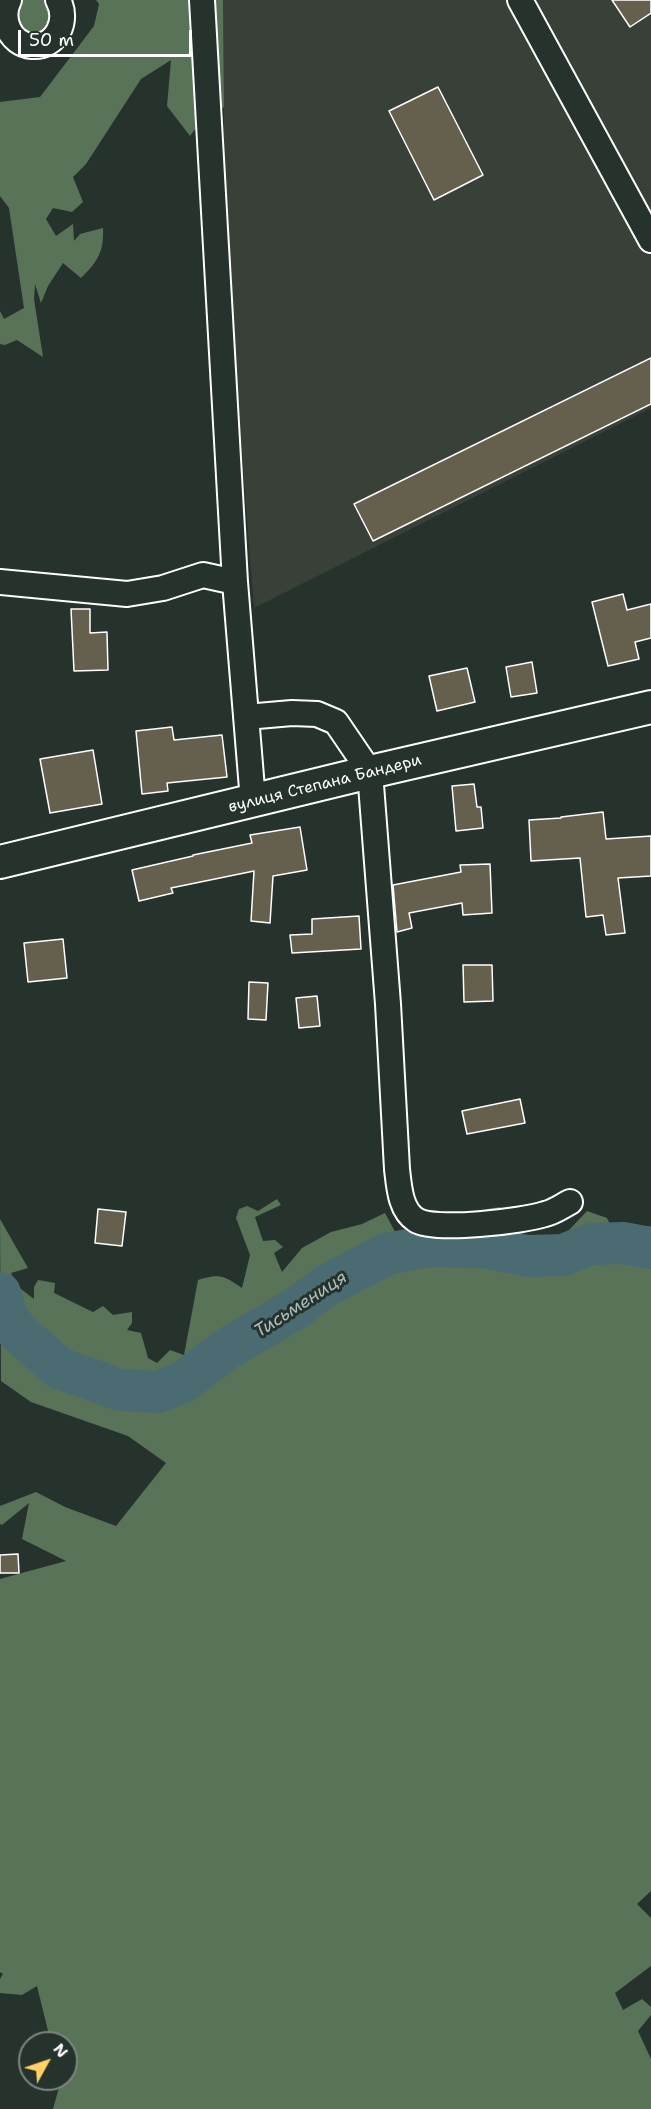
<!DOCTYPE html>
<meta charset="utf-8">
<style>
body{margin:0}
#map{position:relative;width:651px;height:2109px;overflow:hidden;background:#26332d;font-family:"Shantell Sans",sans-serif}
canvas{display:block}
.north{position:absolute;left:18px;top:2031px;width:60px;height:60px;box-sizing:border-box;background:#26332d;border:2px solid #7d8581;border-radius:50%;rotate:50deg;font-size:16px;font-weight:700;line-height:24px;text-align:center;color:#fff}
.north::after{content:'';display:block;margin:auto;width:21px;height:27px;background:#ffd166;clip-path:polygon(50% 0,100% 100%,50% 72%,0 100%)}
.scale{position:absolute;left:18px;top:30px;width:174px;height:27px;box-sizing:border-box;border:3px solid #fff;border-top:0;padding-left:8px;font-size:18px;line-height:21px;white-space:nowrap;color:#fff;-webkit-text-stroke:4px #26332d;paint-order:stroke}
</style>
<div id="map">
<canvas width="651" height="2109"></canvas>
<div class="north">N</div>
<div class="scale">50 m</div>
</div>
<script>
const context = document.querySelector('canvas').getContext('2d');
context.lineJoin = 'round';
function fill(path, color) { context.fillStyle = color; context.fill(path, 'evenodd'); }
function strokePath(path, color, width, dash) { context.strokeStyle = color; context.lineWidth = width; context.lineCap = dash ? 'butt' : 'round'; context.setLineDash(dash || []); context.stroke(path); }
function label(font, color, halo, rows, align = 'center') {
  context.font = font + ' "Shantell Sans",sans-serif'; context.lineWidth = 6; context.setLineDash([]); context.textBaseline = 'middle'; context.strokeStyle = halo; context.fillStyle = color; for (const [text, x, y, turn = 0] of rows) {
    context.save(); context.translate(x, y); context.rotate((+turn || 0) * Math.PI / 180); context.textAlign = isNaN(turn) ? turn : align; if (halo) context.strokeText(text, 0, 0); context.fillText(text, 0, 0); context.restore();
  }
}
fill(new Path2D(`
 M223,0H651V408L254,608L225,235Z`), '#394037');
fill(new Path2D(`
 M20,0H48L55,18L41,37L18,30L15,6Z
 M96,0H223L224,107L199,124L190,136L167,106L171,60L141,79L86,164L73,177L83,202L72,212L53,208L46,219L56,236L73,224L74,241L80,234L103,228C104,252 98,261 81,278L63,263L48,286L41,303L35,284L34,299L43,357L17,340L5,345L0,344V311L4,319L24,308L9,208L0,196V102L40,97L94,26L99,4Z
 M277,1199L281,1205L255,1217L263,1241L275,1240L283,1247L274,1253L282,1272L302,1248L331,1232L362,1224L385,1213L413,1265L457,1257L484,1231L487,1209L500,1207L505,1211L515,1239L537,1264L587,1211L607,1218L625,1256L649,1226L651,1227V1891L637,1904L651,1918V1966L615,1993L623,2010L642,1999L651,2007V2015L638,2031L651,2059V2109H53L60,2084L59,2079H66V2043H51L37,1986L22,1995L0,1993V1979L3,1974L0,1972V1579L66,1561L22,1539L29,1503L2,1525L0,1524V1506L36,1492L65,1507L116,1526L166,1463L128,1436L31,1402L1,1381L0,1219L28,1268L11,1273L17,1286L34,1299V1287L38,1280L55,1283L54,1293L93,1312L103,1306L113,1315L132,1312V1323L127,1330L141,1333L148,1358L157,1363L170,1350L184,1355L198,1280C221,1273 224,1276 242,1288L250,1255L236,1218L239,1209L247,1206L258,1211Z`), '#597359');
strokePath(new Path2D(`
 M0,1293L6,1315L18,1332L59,1368L120,1390L158,1392L183,1382L228,1348L295,1309L327,1285L387,1254L427,1246L483,1247L527,1256L563,1255L591,1244L623,1243L651,1248`), '#4b6b72', 42);
const building = new Path2D(`
 M612,0H651V13L630,27Z
 M438,87L483,175L434,200L389,111Z
 M651,358V404L373,541L354,504Z
 M623,594L627,610L651,604V638L635,642L639,659L608,666L592,602Z
 M71,609H90V633L107,632L108,670L74,671Z
 M532,662L537,693L511,697L506,667Z
 M467,668L475,702L437,711L429,676Z
 M172,727L174,740L222,735L227,777L167,783L168,791L142,794L136,731Z
 M93,750L102,804L50,813L40,759Z
 M474,784L477,807H481L483,828L456,831L452,786Z
 M603,812L606,839L651,836V876L618,878L625,933L606,935L603,915L586,917L580,858L531,861L529,820L561,818V817Z
 M300,827L307,870L273,876L270,923L251,921L254,871L171,888L173,893L139,901L132,870L193,856V855L252,843L250,835Z
 M490,864L492,913L463,915L462,903L409,913L412,928L397,932L393,885L461,872L460,865Z
 M359,916L361,949L292,953L290,935L312,934V919Z
 M63,939L67,978L28,982L24,943Z
 M463,965H492L493,1001L464,1002Z
 M249,982L268,983L266,1020L248,1019Z
 M317,996L320,1026L299,1028L296,998Z
 M520,1099L525,1123L467,1134L462,1111Z
 M98,1209L126,1212L122,1246L95,1243Z
 M18,1554L19,1573H0V1555Z`);
fill(building, '#65604e');
strokePath(building, '#fff', 1.5);
const minor = new Path2D(`
 M9,0C0,18 9,44 32,46C57,48 69,20 58,0
 M202,0L235,582L253,801
 M520,0L651,240
 M0,582L127,594L163,588L203,575L235,582
 M246,717L292,713L317,714L336,722L370,772L388,1004L397,1169C399,1186 400,1210 416,1220C434,1232 524,1221 545,1214C554,1212 562,1206 570,1202`);
const major = new Path2D(`
 M0,862L370,772L651,707`);
strokePath(minor, '#fff', 28);
strokePath(major, '#fff', 36);
strokePath(minor, '#26332d', 24);
strokePath(major, '#26332d', 32);
label('16px', '#fff', '#26332d', [
 ["вулиця Степана Бандери",325,784,-14]
]);
label('italic 18px', '#aebcc0', '#26332d', [
 ["Тисьмениця",301,1305,-33]
]);
</script>
